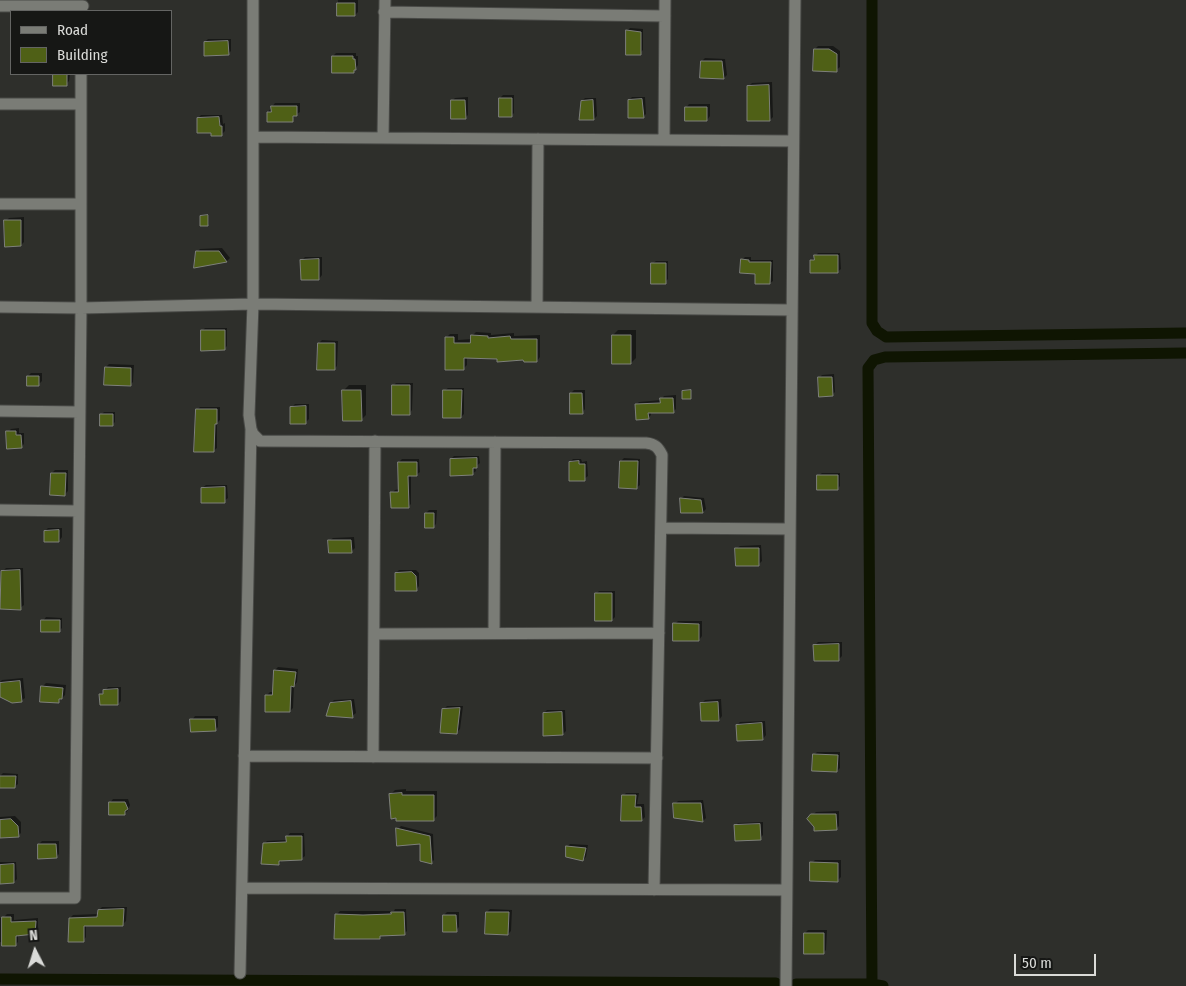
<!DOCTYPE html>
<style>
body{margin:0}
#map{position:relative;width:1186px;height:986px;overflow:hidden;background:#2e2f2b;font-family:"Fira Sans Condensed",sans-serif}
canvas{display:block}
.legend{position:absolute;left:10px;top:10px;width:162px;height:65px;box-sizing:border-box;background:#161715;border:1px solid #646563;margin:0;padding:6px 9px;list-style:none;font-size:15px;color:#dadbd8}
.legend li{display:flex;align-items:center;gap:10px;height:25px}
.legend b{width:25px;border:1px solid #646563}
.north{position:absolute;left:10px;top:926px;width:50px;height:50px;-webkit-text-stroke:4px #161715;paint-order:stroke;rotate:355deg;font-size:14px;font-weight:700;line-height:20px;text-align:center;color:#dadbd8}
.north::after{content:'';display:block;margin:auto;width:18px;height:22px;background:#dadbd8;clip-path:polygon(50% 0,100% 100%,50% 72%,0 100%)}
.scale{position:absolute;left:1014px;top:954px;width:82px;height:22px;box-sizing:border-box;border:2px solid #dadbd8;border-top:0;padding-left:6px;font-size:15px;line-height:18px;white-space:nowrap;color:#dadbd8;-webkit-text-stroke:4px #161715;paint-order:stroke}
</style>
<div id="map">
<canvas width="1186" height="986"></canvas>
<ul class="legend">
<li><b style="height:6px;background:#7a7c76"></b>Road</li>
<li><b style="height:14px;background:#4f6016"></b>Building</li>
</ul>
<div class="north">N</div>
<div class="scale">50 m</div>
</div>
<script>
const context = document.querySelector('canvas').getContext('2d');
context.lineJoin = 'round';
function fill(path, color) { context.fillStyle = color; context.fill(path, 'evenodd'); }
function strokePath(path, color, width, dash) { context.strokeStyle = color; context.lineWidth = width; context.lineCap = dash ? 'butt' : 'round'; context.setLineDash(dash || []); context.stroke(path); }
fill(new Path2D(`
 M338,0H358V12L355,15H338Z
 M630,28L643,29V50L640,53L627,31Z
 M208,39H231V51L228,54L205,42Z
 M818,46H833L840,51V67L836,70L815,49Z
 M336,53H356V56H358V65L356,68L353,71L333,56Z
 M705,58L725,59L727,75L724,78L702,76V61Z
 M54,74H70L69,81L66,84L54,85Z
 M772,82L773,117L770,120L749,86L752,83Z
 M503,95H514V113L511,116L500,98Z
 M468,97V115L465,118L452,101L455,98Z
 M632,97H645L646,114L643,117L629,100Z
 M585,98H596L597,116L594,119H580L582,101Z
 M275,103H300V112L295,115L292,120L268,112Z
 M689,104H710V116L707,120L686,108Z
 M201,115H222L223,124L225,123V131L222,134L212,131L198,118Z
 M209,214V224L208,225L201,216Z
 M24,217V242L21,245L6,221L9,218Z
 M222,248L230,258L227,261L195,266L197,252L200,249Z
 M818,253H840L841,269L837,272L812,260Z
 M305,257H322V275L319,279L302,260Z
 M745,257H751V260H773V281L770,283L756,272L742,260Z
 M656,261H668V279L665,282L652,264Z
 M205,328H227V346L224,349L202,331Z
 M618,330H636V358L631,363L613,335Z
 M476,332L491,333V335L514,333V336L540,335V357L537,361L525,358L467,357V365L463,369L446,338L450,334H458V340L472,339V336Z
 M322,340L338,341L337,366L334,369L319,343Z
 M109,364L134,365L133,382L130,385L106,367Z
 M31,373H42V381L39,384L28,376Z
 M834,374L835,392L832,395L819,378L822,375Z
 M396,383H413L412,410L409,414L393,386Z
 M349,385H366V415L361,420L344,390Z
 M448,388H464V414L461,417L444,391Z
 M574,390H585V409L582,413L571,393Z
 M676,395V409L673,412H651V415L648,418L636,405L639,402L661,400L664,396Z
 M295,404H309V419L306,422L292,407Z
 M200,407H220V420L217,423V448L213,451L197,410Z
 M104,412H115V422L112,425L101,415Z
 M19,428V433H24V444L21,447L8,432L11,429Z
 M454,456H479L480,463L475,467L476,471L472,474L451,459Z
 M624,458L640,459V485L636,488L621,461Z
 M402,459H419L420,472L416,475H411V504L408,507L392,493L395,490L400,489L399,462Z
 M573,459H581L582,462L587,461L588,476L584,479L570,462Z
 M55,470H68V491L65,494L52,473Z
 M822,473H840V486L837,489L818,476Z
 M206,485H227L228,498L224,501L202,488Z
 M684,496L704,498L706,509L703,512L681,499Z
 M429,510H437L436,524L433,527L426,513Z
 M48,528H62V537L59,541L45,531Z
 M354,537L355,548L351,552L329,541L333,538Z
 M761,545L762,561L759,564L736,549L740,546Z
 M6,568H23L24,605L20,608H0L3,571Z
 M399,570H416L419,573V586L416,590L396,573Z
 M599,591H615V617L612,620L596,594Z
 M46,617L62,618V628L59,631L43,621Z
 M678,621H702V636L699,640L675,624Z
 M818,642H842V656L839,659L815,645Z
 M278,667L298,669L297,682L294,686L293,708L290,711L267,695L270,692H273L275,670Z
 M23,678L25,698L21,701L0,696V682L2,680Z
 M46,683L66,685L65,695L58,702L43,686Z
 M108,687H121V701L118,704L101,695Z
 M354,699L356,713L352,716L331,703L334,700Z
 M721,699L722,716L719,720L702,703L705,700Z
 M447,706H463L460,729L457,732L444,709Z
 M547,710H565L566,731L563,734L544,713Z
 M195,716H218V727L215,730L192,720Z
 M765,721L766,735L763,739L737,725L740,722Z
 M817,752H840V768L837,771L814,755Z
 M3,773L18,774V784L14,787H0V776Z
 M406,789V791H437V816L433,820L391,794L395,790Z
 M626,793H639L637,804H644L645,817L642,820H622L623,796Z
 M113,799H128L130,805L128,810L125,814L110,803Z
 M703,800L706,818L703,821L675,804L678,801Z
 M839,811V826L836,829L816,826L808,819L816,812Z
 M15,816L21,822V833L18,836L0,837V817Z
 M763,822V835L760,838L735,826L738,823Z
 M401,826L433,834L434,860L431,863L421,843L398,829Z
 M290,833H304L305,856L301,859L282,860L279,864L264,844L267,841L287,840V837Z
 M42,841H59V854L56,857L39,844Z
 M570,844L588,845L586,857L583,860L567,847Z
 M815,860H841V877L837,881L812,863Z
 M0,862H16L17,879L14,882H0Z
 M102,907H127L126,921L123,924H86V937L83,941L70,918L73,915L98,914L99,910Z
 M395,909H406L407,931L404,934L382,935L379,938L337,914L340,911H394Z
 M490,909L512,910L511,931L508,934L487,912Z
 M447,912H459V927L456,930L444,915Z
 M7,914H14V920L38,918V930L35,933L18,934V942L15,945L0,942V918L4,917Z
 M808,930H827L826,950L823,953L805,933Z`), '#0007');
strokePath(new Path2D(`
 M872,0V323L877,331L886,337L1186,333
 M0,979L776,983
 M796,984H872L883,986
 M872,984L868,368L874,360L885,357L1186,353`), '#0f1502', 11);
const building = new Path2D(`
 M337,3H355V16H337Z
 M626,30L641,32V55H626Z
 M228,41L229,55L204,56V42Z
 M814,49H829L837,54V72L813,71Z
 M332,56H353V59H355L356,70H354V73H332Z
 M701,61H722L724,79L700,78Z
 M53,74H67V86H53Z
 M769,85L770,121H747V86Z
 M499,98H512V117H499Z
 M642,99L644,118H628V100Z
 M451,100H465L466,119H451Z
 M593,100L594,120H579L581,101Z
 M271,106H297V116H293V122H267V112H271Z
 M685,107H707V121H685Z
 M219,117L220,126H222V136H211V133H197V118Z
 M208,215V226H200V216Z
 M4,220H21V246L5,247Z
 M196,251H219L227,262L194,268Z
 M814,255H838V273H810V260H814Z
 M319,259V280H301L300,260Z
 M741,259L749,260V262H771L770,284H755V274L740,273Z
 M651,263H666V284H651Z
 M201,330H225V350L201,351Z
 M471,335L488,336V338L510,336L511,339H537V362H524L523,360L497,362V359L464,358V370H445V337H454V343H470Z
 M612,335H631V364H612Z
 M318,343H335V370H317Z
 M105,367L131,368V386L104,385Z
 M27,376H39V386H27Z
 M818,377H832L833,396L819,397Z
 M392,385H410V415H392Z
 M342,390H361L362,421H343Z
 M443,390H462L461,418H443Z
 M691,390V399H682V391Z
 M570,393H582L583,414H570Z
 M660,398H673L674,413H648L649,419L636,420L635,404L660,403Z
 M306,406V424H290V407Z
 M196,409H217V424H215L214,452H194Z
 M100,414H113V426H100Z
 M6,431H16V435H21L22,448L7,449Z
 M477,458V468H473V475L450,476V459Z
 M579,461V464H585V481H569V462Z
 M620,461H638L637,489L619,488Z
 M398,462H417V476H408L409,508H391L390,492H398Z
 M51,473H66L65,496L50,495Z
 M817,475H838V490H817Z
 M225,487V503H201V488Z
 M680,498L701,500L703,513H681Z
 M425,513H434V528H425Z
 M59,530V542H44V531Z
 M328,540H351L352,553H329Z
 M735,548H759V566H736Z
 M20,570L21,610L0,609L1,571Z
 M412,572L416,576L417,591H395V573Z
 M595,593H612V621H595Z
 M41,620H60V632H41Z
 M673,623L699,624V641H673Z
 M839,644V661H814L813,645Z
 M274,670L296,672L294,687L291,686L290,712H265V695H272Z
 M20,681L22,702L12,703L0,697V683Z
 M41,686L63,688L62,699H59V703L40,702Z
 M118,689V705H100L99,694H103V690Z
 M351,701L353,718L326,716L330,703Z
 M718,702L719,721H701L700,703Z
 M460,708L457,734L440,733L442,709Z
 M562,712L563,735L543,736V713Z
 M190,719H215L216,731L191,732Z
 M762,723L763,740L737,741L736,725Z
 M813,754L838,755L837,772L812,771Z
 M0,776H16L15,788H0Z
 M402,793V795H434V821H396V818L391,819L389,794Z
 M622,795H636L635,807H641L642,821H621Z
 M109,802H125L128,809L125,811V815H109Z
 M673,803H701L703,822L674,818Z
 M811,814H836L837,830L814,831V827L807,819Z
 M11,819L18,826L19,837L0,838V820Z
 M760,824L761,840L735,841L734,825Z
 M396,828L430,836L432,864L420,861V844L397,846Z
 M286,836H302V860L279,861V865L261,864L263,843L286,842Z
 M38,844H56L57,858L38,859Z
 M566,846L586,848L583,861L566,857Z
 M810,862L838,863V882L810,881Z
 M14,864V883L0,884V865Z
 M124,909L123,926H84V942H68L69,918L97,917L98,910Z
 M391,912H404L405,935L380,936V939H334L335,914L363,915L391,914Z
 M486,912H509L508,935L485,934Z
 M443,915H456L457,932H443Z
 M2,917H11V922L36,921L35,934L16,936V946H2Z
 M804,933H824V954H804Z`);
fill(building, '#4f6016');
strokePath(building, '#7e807b', 1);
const minor = new Path2D(`
 M0,6H83
 M384,12L665,16
 M0,104H80
 M253,137L793,141
 M383,138L385,0
 M664,140L665,0
 M0,204H81
 M0,307L81,308L253,304L792,310
 M537,307L538,139
 M0,411L80,412
 M251,429L253,434L260,441L646,443C655,444 658,447 662,455L654,890
 M0,510L79,511
 M661,528L789,529
 M494,633L495,442
 M374,634L659,633
 M244,756L657,758
 M373,757L375,441
 M242,888L785,890
 M0,898H75L81,308V74
 M240,973L251,429L249,415L253,304V0
 M786,986L795,0`);
strokePath(minor, '#494a47', 13);
strokePath(minor, '#7a7c76', 11);
</script>
